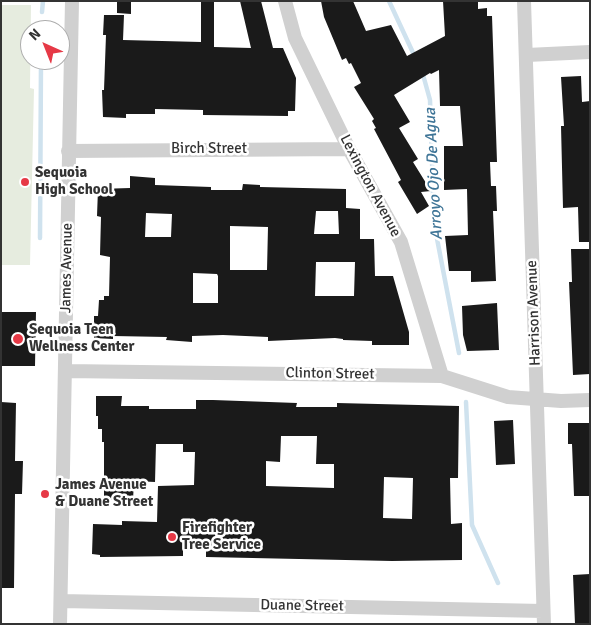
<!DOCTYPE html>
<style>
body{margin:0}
#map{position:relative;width:591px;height:625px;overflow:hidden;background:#fff;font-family:Signika,sans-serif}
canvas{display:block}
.frame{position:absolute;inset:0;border:2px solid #333;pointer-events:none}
.north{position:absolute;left:20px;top:20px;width:50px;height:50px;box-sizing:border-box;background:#fff;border:1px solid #adadad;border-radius:50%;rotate:316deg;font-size:14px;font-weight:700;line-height:20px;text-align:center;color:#333}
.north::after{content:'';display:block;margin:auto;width:18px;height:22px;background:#e63946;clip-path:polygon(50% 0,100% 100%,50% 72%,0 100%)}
</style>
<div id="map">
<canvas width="591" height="625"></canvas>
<div class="frame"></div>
<div class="north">N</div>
</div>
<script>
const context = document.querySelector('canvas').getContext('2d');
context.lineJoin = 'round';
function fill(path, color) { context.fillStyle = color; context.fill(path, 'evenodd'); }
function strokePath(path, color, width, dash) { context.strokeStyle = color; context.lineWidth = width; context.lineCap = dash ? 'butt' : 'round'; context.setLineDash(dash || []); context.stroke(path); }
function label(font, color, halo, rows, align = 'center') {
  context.font = font + ' Signika,sans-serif'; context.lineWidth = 5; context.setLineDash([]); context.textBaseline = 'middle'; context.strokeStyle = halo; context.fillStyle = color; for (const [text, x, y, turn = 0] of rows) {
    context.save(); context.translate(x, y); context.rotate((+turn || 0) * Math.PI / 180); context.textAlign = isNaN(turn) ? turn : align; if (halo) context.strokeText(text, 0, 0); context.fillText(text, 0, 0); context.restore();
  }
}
fill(new Path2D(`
 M1,5H31L30,88L34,89L30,265H1Z`), '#e6ecdf');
strokePath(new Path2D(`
 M389,1L415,57
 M42,12L43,1
 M42,30V27
 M422,71L430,100L434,223L459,353
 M40,238L41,60
 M466,402L472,525L498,583`), '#cfe2ee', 4.5);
fill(new Path2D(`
 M117,1H131V14L117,13Z
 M201,1H214V47L251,48L240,1H261L273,48H283L296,78L295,111H288V116L203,115V110L155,109V114H126V118L103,117L102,90H104L106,35H103L104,15H124L123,40L201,42Z
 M321,1H353L366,31L391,25L407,56L445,36L443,1H478V9L487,8V16H492L497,162H490L491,186H496L497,211H493L496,281L471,282V271H449L445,236L468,235L467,189L444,190V146H463L460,106H440L439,70L431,74L430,73L394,95L410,122L399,128L418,159L413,162L431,191L421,192L429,206L417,214L398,182L401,180L374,129L376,128L372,121L374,119L354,87L361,83L351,63L349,64L346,58L342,60L324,17Z
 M581,76L582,102L590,101V242H579L578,207L563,208L561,126H564L561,77Z
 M130,176L155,178V185L211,187V190H242L243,184L260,185V187L346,189V208L360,209V239H374L375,276H393L409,332V345H372V341L343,340V339L335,338L268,341V337L223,335L192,336V342L166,340L167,337L113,336V339L94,338V316H98L99,300H104V296H109L110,257L100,255L101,217L97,216L98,189L130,188ZM316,211H338L339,234H314ZM146,213L172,214L171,237H145ZM230,226L268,227L267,270H230ZM316,262H355L354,296H315ZM193,273L217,274L218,276V303H193Z
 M571,249H590V374L573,375L569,282H572Z
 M497,303L499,350L467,351L463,335L462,306Z
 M1,312H36L35,366H1Z
 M96,396H122L121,406H149V409H196V400H213L297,403L296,407H337V403L459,406L458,478H450L451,524L462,523V560L392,561L206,557V550L183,549V556L100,557V555L92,554L93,524L122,525V521L157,522L158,486L194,485L195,452H183V444H156L155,482L134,481L133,500H104V442H102V429H98V416H96ZM281,436H317L316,464H334V488L266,486V461L280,462ZM384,477L413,478L412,519L383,518Z
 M1,402L16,403L15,461H23L22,494H15L14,588H1Z
 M513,420L515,464L496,465L494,421Z
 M568,423H590V496H574L572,444H568Z
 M590,574V624H575L573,575Z`), '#1a1a1a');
strokePath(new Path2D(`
 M285,1L295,38L349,149L401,242L442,376
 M524,1L544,624
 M527,55L590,52
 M68,151L349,149
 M66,371L442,376L508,397L561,401L590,400
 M62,601L543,611
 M60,624L72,1`), '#d0d0d0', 14);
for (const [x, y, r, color] of [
 [25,182,5,"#e63946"],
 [18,339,6,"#e63946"],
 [45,494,5,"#e63946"],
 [172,537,5,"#e63946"]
]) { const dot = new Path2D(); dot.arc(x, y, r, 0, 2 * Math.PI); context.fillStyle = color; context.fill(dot); strokePath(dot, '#fff', 2); }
label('15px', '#333', '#fff', [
 ["Birch Street",209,149],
 ["Lexington Avenue",370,186,62],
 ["James Avenue",67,268,-89],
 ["Harrison Avenue",534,313,-92],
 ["Clinton Street",330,374,1],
 ["Duane Street",302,606,1]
]);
label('bold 15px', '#333', '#fff', [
 ["Sequoia",35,173],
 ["High School",35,190],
 ["Sequoia Teen",29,330],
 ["Wellness Center",29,347],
 ["James Avenue",55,485],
 ["& Duane Street",55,502],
 ["Firefighter",182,528],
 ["Tree Service",182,545]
], 'left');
label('italic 16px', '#3f7597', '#fff', [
 ["Arroyo Ojo De Agua",434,174,-93]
]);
</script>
